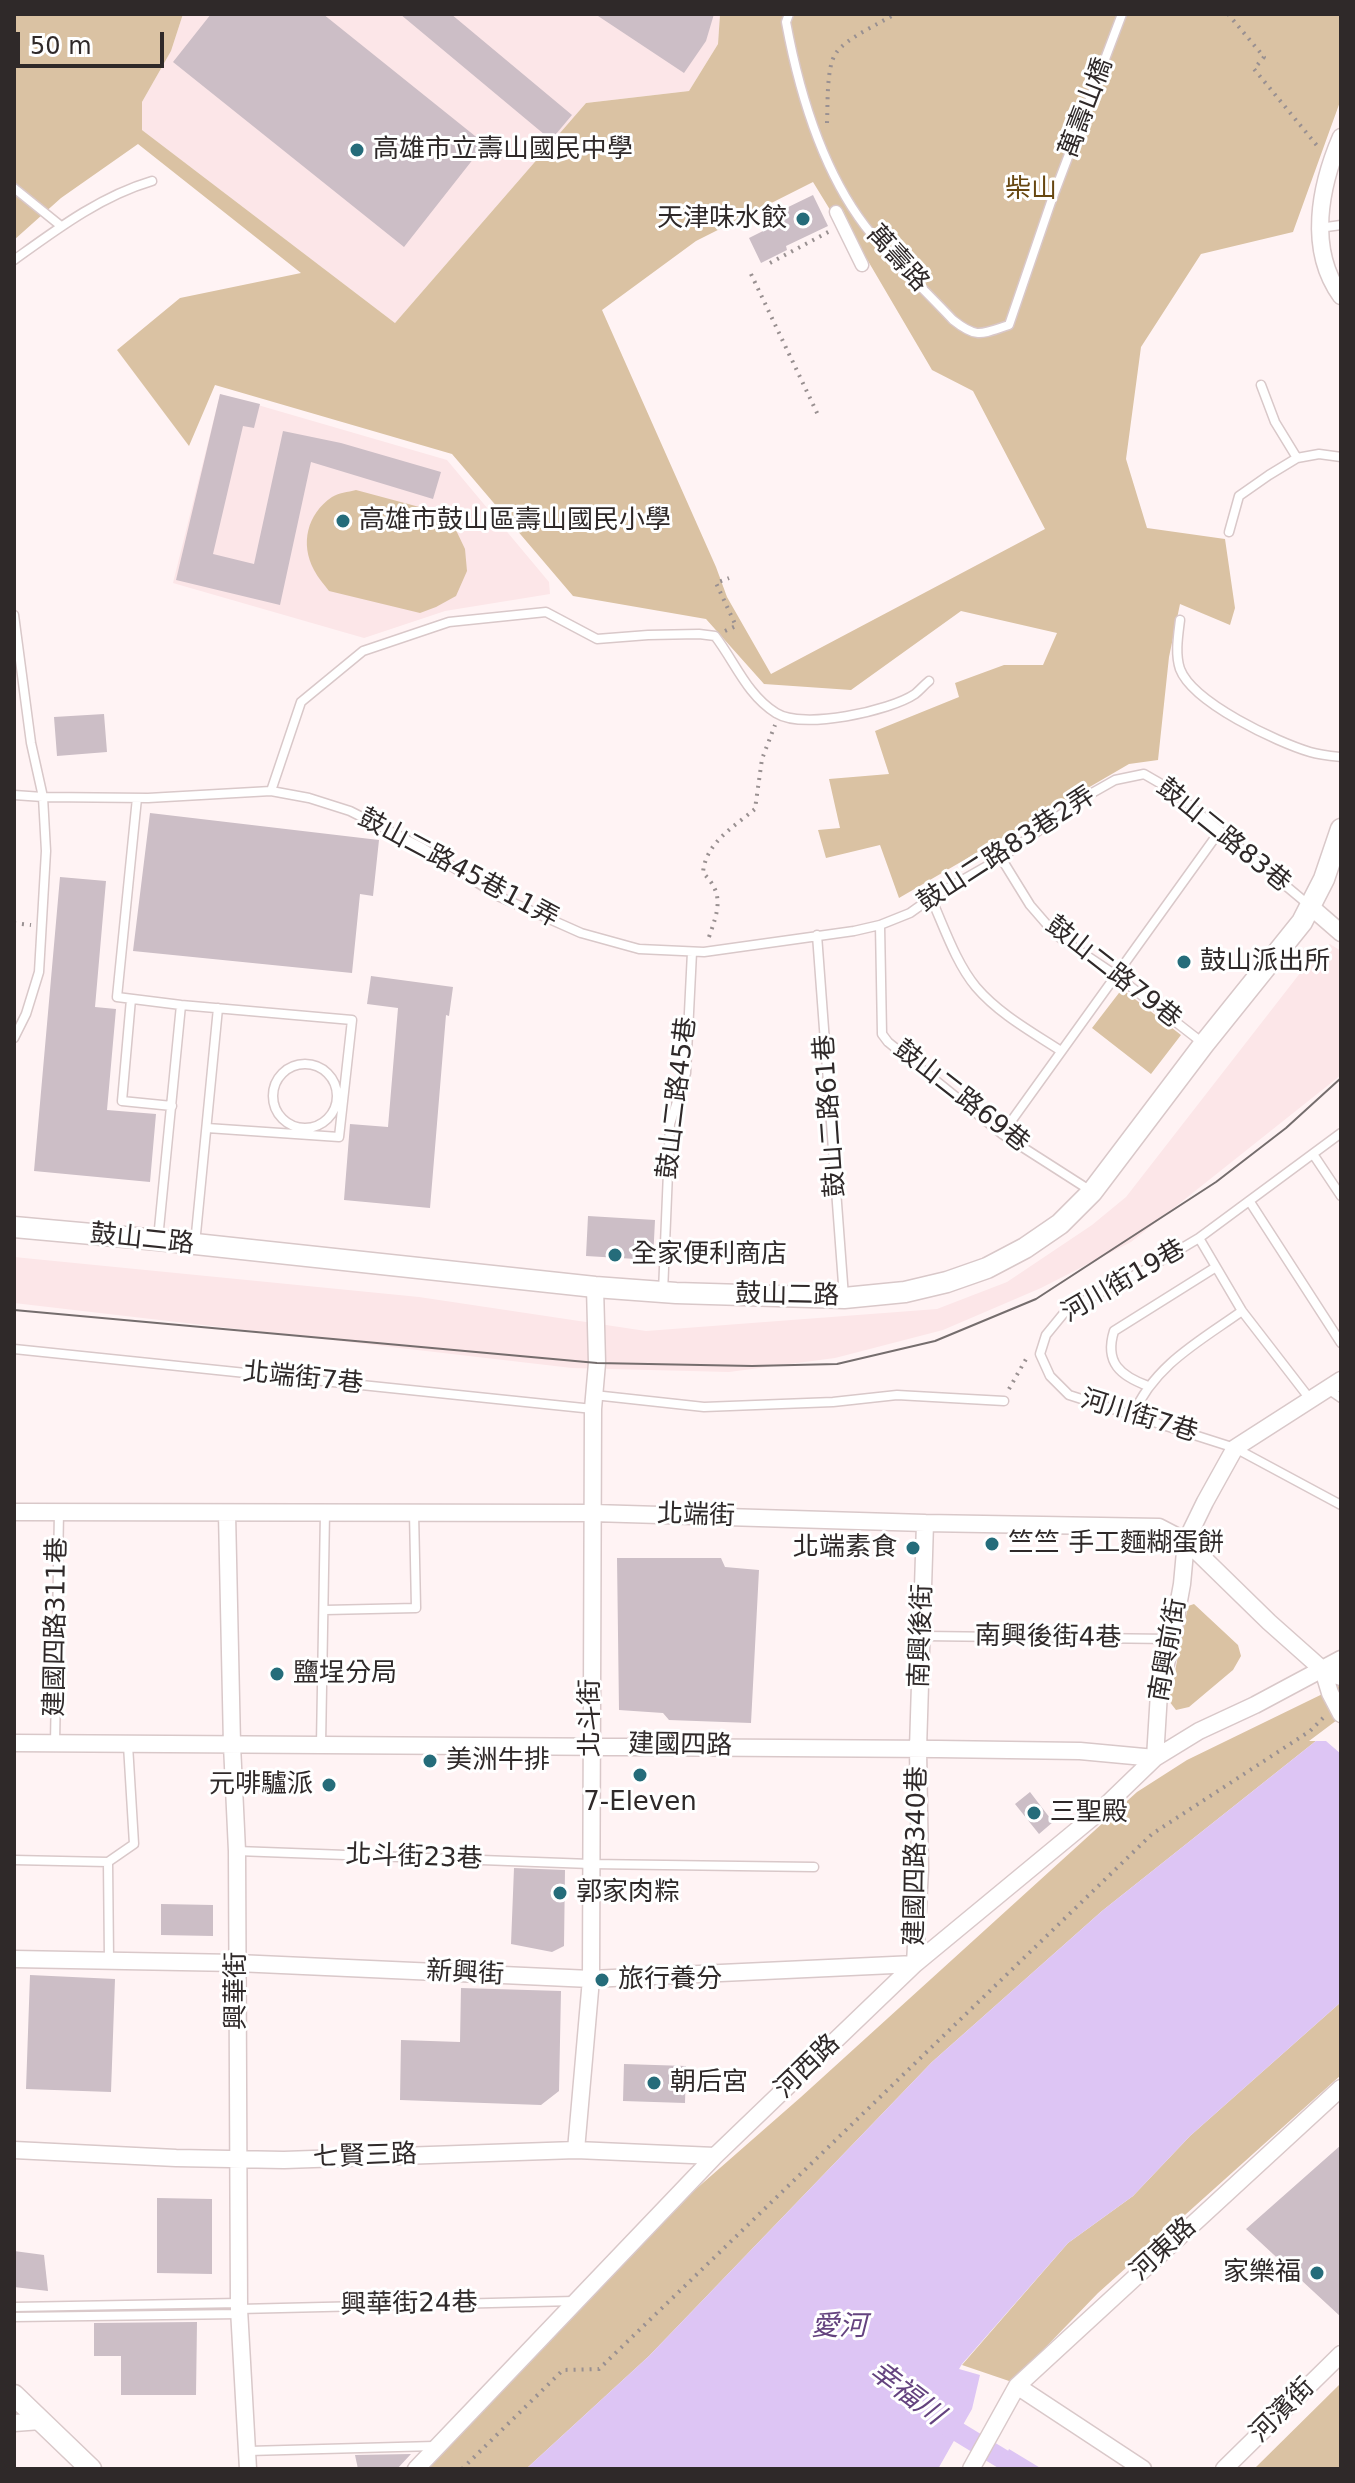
<!DOCTYPE html>
<meta charset="utf-8">
<style>
body{margin:0}
#map{position:relative;width:1355px;height:2483px;overflow:hidden;background:#fff3f4;font-family:"DejaVu Sans",sans-serif}
canvas{display:block}
.frame{position:absolute;inset:0;border:16px solid #2f2929;pointer-events:none}
.scale{position:absolute;left:16px;top:32px;width:148px;height:36px;box-sizing:border-box;border:4px solid #2f2929;border-top:0;padding-left:10px;font-size:24px;line-height:28px;white-space:nowrap;color:#2f2929;-webkit-text-stroke:6px #fff;paint-order:stroke}
</style>
<div id="map">
<canvas width="1355" height="2483"></canvas>
<div class="frame"></div>
<div class="scale">50 m</div>
</div>
<script>
const context = document.querySelector('canvas').getContext('2d');
context.lineJoin = 'round';
function fill(path, color) { context.fillStyle = color; context.fill(path, 'evenodd'); }
function strokePath(path, color, width, dash) { context.strokeStyle = color; context.lineWidth = width; context.lineCap = dash ? 'butt' : 'round'; context.setLineDash(dash || []); context.stroke(path); }
function label(font, color, halo, rows, align = 'center') {
  context.font = font + ' "DejaVu Sans","Noto Sans TC",sans-serif'; context.lineWidth = 6; context.setLineDash([]); context.textBaseline = 'middle'; context.strokeStyle = halo; context.fillStyle = color; for (const [text, x, y, turn = 0] of rows) {
    context.save(); context.translate(x, y); context.rotate((+turn || 0) * Math.PI / 180); context.textAlign = isNaN(turn) ? turn : align; if (halo) context.strokeText(text, 0, 0); context.fillText(text, 0, 0); context.restore();
  }
}
fill(new Path2D(`
 M183,14H720L718,44L689,91L586,103L395,323L142,130V102L171,51Z
 M220,394L447,460L549,582L550,594L445,611L364,638L173,583Z
 M1330,944L1341,951V1075L1131,1242L1041,1288L943,1330L835,1358L729,1372L572,1368L14,1303V1257L419,1297L646,1331L937,1309L1007,1282L1092,1225L1126,1197L1318,950Z`), '#fce6e8');
fill(new Path2D(`
 M14,14H183L171,51L142,102V130L395,323L586,103L689,91L718,44L720,14H1341V99L1293,232L1201,254L1141,347L1126,459L1147,528L1225,539L1235,608L1230,625L1180,604L1169,657L1158,760L1129,764L899,898L880,845L826,858L818,830L840,828L829,779L889,774L875,731L959,697L955,683L1004,665H1043L1057,633L961,611L851,690L764,684L706,619L573,596L452,454L215,385L189,446L117,350L180,298L301,273L138,144L61,198L14,240ZM813,182L832,213L843,210L861,249L932,370L973,391L1045,529L771,674L727,597L716,567L602,310L696,241Z
 M356,490L438,512L455,528L465,549L467,571L456,596L436,607L420,613L329,591C324,584 318,578 314,570C300,544 307,514 332,497C338,493 348,492 356,490Z
 M1122,989L1181,1035L1151,1074L1092,1028Z
 M1194,1604L1238,1645L1241,1656L1233,1670L1189,1707L1176,1710L1169,1701L1188,1606Z
 M1341,1685V1721L1102,1911L932,2062L649,2356L526,2469H424L696,2189L801,2097L1137,1792L1187,1760Z
 M1341,2002V2075L1098,2293L1012,2382L962,2365L1068,2243L1133,2196L1190,2136Z
 M1339,2385L1341,2388V2469H1254Z`), '#dac2a3');
fill(new Path2D(`
 M1341,1721V2002L1190,2136L1133,2196L1068,2243L962,2364L959,2369L980,2375L972,2409L938,2469H526L649,2356L932,2062L1102,1911Z
 M1009,2449L1042,2469H999Z`), '#ddc5f4');
fill(new Path2D(`
 M1341,1717V1754L1326,1741H1309Z`), '#fff3f4');
strokePath(new Path2D(`
 M937,2419L1019,2469`), '#ddc5f4', 20);
fill(new Path2D(`
 M211,14H323L485,144L404,247L173,62Z
 M400,14H451L572,115L551,140Z
 M595,14H714L706,41L684,73Z
 M813,195L828,226L786,246L787,250L761,263L749,238L783,221L778,212Z
 M220,394L260,404L254,428L243,426L213,554L254,564L283,431L341,443L441,472L433,499L311,462L280,605L176,580Z
 M104,714L107,752L57,756L54,717Z
 M150,813L379,840L373,896L360,894L352,973L133,951Z
 M60,877L106,881L95,1007L116,1009L107,1110L156,1114L150,1182L34,1171Z
 M371,976L453,987L449,1016L446,1015L430,1208L344,1200L350,1124L388,1127L398,1008L367,1004Z
 M588,1216L655,1220L653,1260L586,1256Z
 M617,1558H721L725,1567L759,1570L751,1723L669,1720L663,1713L619,1710Z
 M1030,1792L1053,1822L1039,1834L1015,1804Z
 M514,1868L565,1870L564,1946L552,1952L511,1944Z
 M161,1904L213,1905V1936L161,1935Z
 M30,1975L115,1979L111,2092L26,2089Z
 M461,1988L561,1991L559,2091L541,2105L400,2100L401,2040L460,2042Z
 M624,2064L686,2066L685,2103L623,2101Z
 M1341,2145V2317L1246,2229Z
 M157,2198L212,2199V2274L157,2273Z
 M14,2251L44,2255L48,2291L14,2287Z
 M197,2322L196,2395H121V2356H94V2323Z
 M411,2454L397,2469H358L355,2455Z`), '#ccbec6');
const service = new Path2D(`
 M789,14L786,22C799,92 821,168 865,226C890,258 924,289 953,320C977,339 981,334 1009,325L1051,202L1122,14
 M14,188L61,226
 M1319,228L1341,225
 M14,260C57,229 101,196 152,181
 M1261,385L1275,422L1297,458
 M1229,532L1239,496L1269,475L1297,458L1319,454L1341,457
 M14,615L31,743L43,797L46,851L39,972L26,1014L14,1038
 M1180,620C1178,636 1175,654 1180,669C1193,703 1277,742 1310,752C1320,755 1331,756 1341,757
 M271,791L301,702L363,651L449,622L546,612L597,639L648,635L699,634L715,636C735,662 747,695 776,713C803,730 890,711 915,694C920,690 924,685 929,681
 M14,795L43,797L148,798L271,791L309,798L350,811L423,848L500,897L581,933L639,949L704,952L854,931L880,925L910,913L931,898L1001,858L1085,797L1115,780L1144,774L1170,789L1310,906
 M137,798L117,997L181,1005L352,1020L339,1137L207,1128
 M1001,858L1030,905L1056,935L1117,976L1204,1044
 M931,898C944,927 956,963 976,987C999,1014 1032,1032 1061,1051
 M880,925L882,1034L888,1042L1002,1134L1091,1191
 M817,935L844,1297
 M131,999L122,1101L172,1106
 M273 1096a32 32 0 1 1 64 0a32 32 0 1 1-64 0Z
 M1002,1134L1219,832
 M1313,1154L1341,1196
 M1250,1202L1341,1343
 M1199,1238L1341,1133
 M158,1239L181,1005
 M195,1244L218,1008
 M663,1292L670,1124L686,1073L692,952
 M14,1349L593,1409
 M1148,1386C1121,1376 1104,1363 1114,1331L1216,1267
 M1328,1389L1341,1398
 M594,1395L704,1407L833,1402L897,1395L1004,1401
 M1310,1399L1242,1311L1199,1238L1152,1266L1078,1304L1064,1313L1046,1335L1040,1354L1050,1376L1069,1395L1235,1448L1341,1505
 M1133,1415C1154,1365 1200,1341 1242,1311
 M325,1610L416,1608L414,1512
 M923,1636L1171,1639
 M55,1744L59,1511
 M321,1745L325,1512
 M237,1851L590,1864L814,1867
 M14,1860L108,1862
 M109,1960L108,1862L134,1844L128,1745
 M14,2307L239,2303
 M239,2309L575,2301
 M14,2317L240,2314
 M248,2451L435,2446`);
const pedestrian = new Path2D(`
 M836,212L862,265`);
const minor = new Path2D(`
 M1341,137C1320,186 1307,249 1341,296
 M1311,907L1341,933
 M14,1512L593,1513L925,1523L1159,1527L1186,1541L1269,1622L1323,1670L1341,1677
 M227,1513L232,1745L237,1851L239,2309L248,2469
 M1323,1670L1330,1693L1341,1714
 M14,1743L938,1749L1080,1751L1155,1758
 M1155,1758L1159,1693L1172,1639L1182,1584L1186,1541L1205,1502L1235,1448L1341,1380
 M14,1959L237,1963L591,1979L915,1964L920,1869L918,1749L925,1523
 M14,2150L176,2158L284,2160L576,2150L715,2156
 M576,2150L591,1979L593,1409L597,1363L595,1287
 M1017,2386L1143,2469
 M14,2423L41,2421
 M416,2469L715,2156L915,1964L1099,1812L1155,1758L1199,1731L1255,1705L1341,1659
 M971,2469L1017,2386L1341,2088
 M1224,2469L1341,2354`);
const tertiary = new Path2D(`
 M14,1227L158,1240L595,1287L676,1293L844,1298L905,1292L947,1282L987,1268L1025,1248L1060,1224L1092,1192L1204,1044L1302,922L1324,879L1341,829
 M14,2395L91,2469`);
strokePath(service, '#d9c8c9', 11);
strokePath(pedestrian, '#d9c8c9', 15);
strokePath(minor, '#d9c8c9', 19);
strokePath(tertiary, '#d9c8c9', 23);
strokePath(new Path2D(`
 M1228,14L1264,57L1254,69L1319,148
 M827,123C828,105 826,67 836,53C846,38 879,24 895,14
 M770,263L830,231
 M751,274L819,417
 M725,631L736,626L716,583L729,578
 M14,923L31,925
 M709,937C718,911 725,894 703,873C705,843 735,826 755,809L762,759L775,725
 M1009,1389L1026,1359
 M462,2469L563,2370L599,2369L1152,1834L1310,1731L1323,1718`), '#999091', 4, [2, 6]);
strokePath(service, '#fff', 8);
strokePath(pedestrian, '#fff', 12);
strokePath(minor, '#fff', 16);
strokePath(tertiary, '#fff', 20);
strokePath(new Path2D(`
 M14,1310L597,1363L752,1366L837,1364L935,1341L1036,1299L1216,1182L1286,1128L1341,1078`), '#756d6d', 2);
for (const [x, y, r, color] of [
 [357,150,8,"#256c7a"],
 [803,219,8,"#256c7a"],
 [343,521,8,"#256c7a"],
 [1184,962,8,"#256c7a"],
 [615,1255,8,"#256c7a"],
 [992,1544,8,"#256c7a"],
 [913,1548,8,"#256c7a"],
 [277,1674,8,"#256c7a"],
 [430,1761,8,"#256c7a"],
 [640,1775,8,"#256c7a"],
 [329,1785,8,"#256c7a"],
 [1034,1813,8,"#256c7a"],
 [560,1893,8,"#256c7a"],
 [602,1980,8,"#256c7a"],
 [654,2083,8,"#256c7a"],
 [1317,2273,8,"#256c7a"]
]) { const dot = new Path2D(); dot.arc(x, y, r, 0, 2 * Math.PI); context.fillStyle = color; context.fill(dot); strokePath(dot, '#fff', 3); }
label('26px', '#2f2929', '#fff', [
 ["萬壽山橋",1087,108,-69],
 ["萬壽路",897,259,48],
 ["鼓山二路83巷",1223,836,39],
 ["鼓山二路83巷2弄",1007,850,-33],
 ["鼓山二路45巷11弄",458,869,28],
 ["鼓山二路79巷",1113,973,38],
 ["鼓山二路69巷",961,1097,38],
 ["鼓山二路45巷",678,1098,-83],
 ["鼓山二路61巷",831,1116,-94],
 ["鼓山二路",142,1240,6],
 ["河川街19巷",1124,1282,-30],
 ["鼓山二路",787,1296,1],
 ["北端街7巷",303,1379,6],
 ["河川街7巷",1139,1417,17],
 ["北端街",696,1516,2],
 ["建國四路311巷",57,1627,-89],
 ["南興後街",922,1636,-88],
 ["南興後街4巷",1048,1638,1],
 ["南興前街",1169,1650,-80],
 ["北斗街",591,1718,-90],
 ["建國四路",680,1746,1],
 ["建國四路340巷",917,1856,-89],
 ["北斗街23巷",414,1858,2],
 ["新興街",465,1974,3],
 ["興華街",237,1991,-90],
 ["河西路",808,2067,-44],
 ["七賢三路",365,2157,-2],
 ["河東路",1164,2250,-43],
 ["興華街24巷",409,2305,-1],
 ["河濱街",1283,2411,-45]
]);
label('26px', '#2f2929', '#fff', [
 ["高雄市立壽山國民中學",373,150],
 ["天津味水餃",787,219,"right"],
 ["高雄市鼓山區壽山國民小學",359,521],
 ["鼓山派出所",1200,962],
 ["全家便利商店",631,1255],
 ["竺竺 手工麵糊蛋餅",1008,1544],
 ["北端素食",897,1548,"right"],
 ["鹽埕分局",293,1674],
 ["美洲牛排",446,1761],
 ["元啡驢派",313,1785,"right"],
 ["7-Eleven",640,1803,"center"],
 ["三聖殿",1050,1813],
 ["郭家肉粽",576,1893],
 ["旅行養分",618,1980],
 ["朝后宮",670,2083],
 ["家樂福",1301,2273,"right"]
], 'left');
label('26px', '#674711', '#fff', [
 ["柴山",1031,190]
]);
label('italic 28px', '#64437f', '#fff', [
 ["愛河",839,2328],
 ["幸福川",906,2394,37]
]);
</script>
